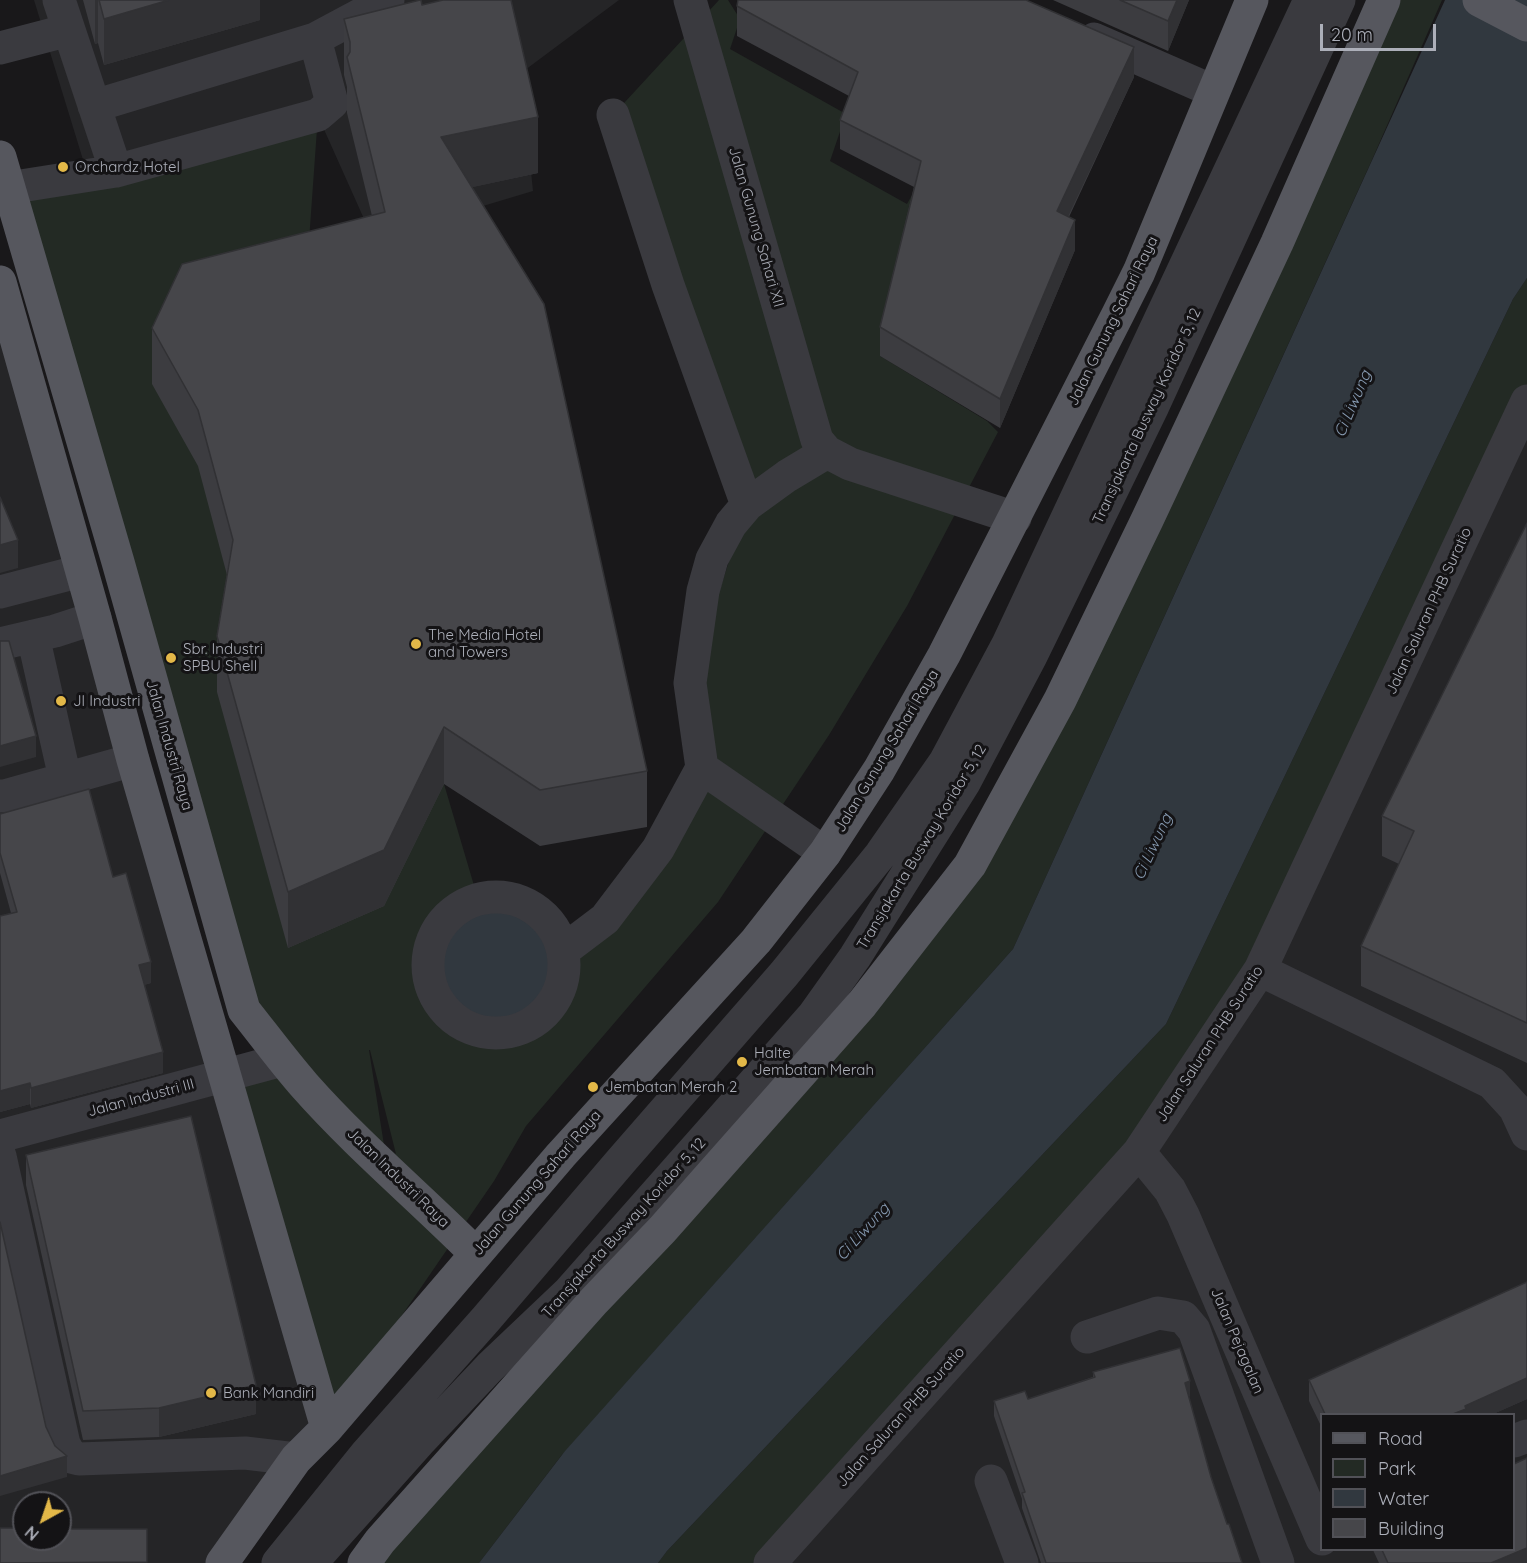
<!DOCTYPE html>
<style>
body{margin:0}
#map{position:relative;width:1527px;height:1563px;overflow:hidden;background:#19181a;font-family:Quicksand,sans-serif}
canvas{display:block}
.legend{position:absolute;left:1320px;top:1413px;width:195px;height:138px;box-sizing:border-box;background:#141315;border:2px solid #515157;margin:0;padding:8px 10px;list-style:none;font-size:18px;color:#acafb9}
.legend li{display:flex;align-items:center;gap:12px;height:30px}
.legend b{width:30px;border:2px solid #515157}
.north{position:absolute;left:12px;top:1491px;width:60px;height:60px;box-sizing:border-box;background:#141315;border:2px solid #515157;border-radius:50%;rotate:220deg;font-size:16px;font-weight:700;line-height:24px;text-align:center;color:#acafb9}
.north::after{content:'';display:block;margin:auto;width:21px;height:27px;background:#e3b848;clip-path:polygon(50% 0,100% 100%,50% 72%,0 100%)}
.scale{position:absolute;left:1320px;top:24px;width:116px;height:27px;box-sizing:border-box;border:3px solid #acafb9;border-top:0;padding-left:8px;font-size:18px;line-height:21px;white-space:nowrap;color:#acafb9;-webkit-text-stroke:4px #141315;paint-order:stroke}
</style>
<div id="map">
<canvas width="1527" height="1563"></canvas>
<ul class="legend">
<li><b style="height:8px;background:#56575e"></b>Road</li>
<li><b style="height:16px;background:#232a24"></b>Park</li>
<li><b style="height:16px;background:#31383f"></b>Water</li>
<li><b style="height:16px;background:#46464a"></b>Building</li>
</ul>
<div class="north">N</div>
<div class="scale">20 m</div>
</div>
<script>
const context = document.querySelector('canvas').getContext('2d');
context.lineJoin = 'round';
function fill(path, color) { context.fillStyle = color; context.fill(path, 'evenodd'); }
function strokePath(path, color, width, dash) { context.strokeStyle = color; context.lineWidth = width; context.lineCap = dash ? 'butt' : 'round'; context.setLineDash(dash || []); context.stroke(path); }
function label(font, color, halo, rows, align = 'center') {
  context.font = font + ' Quicksand,sans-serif'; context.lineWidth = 6; context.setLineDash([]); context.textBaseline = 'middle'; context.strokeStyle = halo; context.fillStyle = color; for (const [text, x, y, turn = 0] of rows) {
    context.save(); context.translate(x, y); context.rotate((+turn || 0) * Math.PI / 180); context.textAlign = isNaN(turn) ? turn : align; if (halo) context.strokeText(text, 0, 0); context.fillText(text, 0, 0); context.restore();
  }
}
fill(new Path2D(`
 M34,0H619L521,73L533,191L373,239L318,116L88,176Z
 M0,282L326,1426L223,1563H0ZM24,1503H60V1539H24Z
 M1527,404V1563H770L1139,1152ZM1322,1414H1514V1550H1322Z`), '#252527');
fill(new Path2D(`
 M719,0H728L740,19L730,49L846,114L830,161L907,204L926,170L880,356L987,421L998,432L907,606L829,735L718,902L526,1126L494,1181L326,1426L225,1075L277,1059L242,1007L8,188L318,115L305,297L427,701L444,784L478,899L453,910L483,1031H515L539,1020L564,950L701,768L690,683L747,505L613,115ZM369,1050H370L396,1154L384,1145Z
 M1384,0H1442L1371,162L1013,949L561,1456L479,1563H364L970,865Z
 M1527,278V401L1260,970L1139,1152L769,1563H658L667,1551L1166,1024L1513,299Z`), '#232a24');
fill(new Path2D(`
 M1445,0H1527V278L1513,299L1166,1024L667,1551L658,1563H479L565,1451L1013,949Z
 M428 965a68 68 0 1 1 136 0a68 68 0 1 1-136 0Z`), '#31383f');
strokePath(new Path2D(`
 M59,0L116,171
 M690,0L817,440L827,452L850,464L1015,518
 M1094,39L1213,91
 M0,48L69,30
 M94,106L315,39L388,0
 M613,115L668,285L747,505
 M8,188L116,171L318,115L332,103L315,39
 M0,592L81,571
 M33,636L65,778
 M0,644L55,631L95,618
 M702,768L825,853
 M0,796H5L133,760
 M428 965a68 68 0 1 1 136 0a68 68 0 1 1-136 0Z
 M564,950L605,919L658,849L702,768L690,683L703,591L712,559L731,524L747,505L787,476L827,452
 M1260,970L1492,1083L1515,1108L1527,1134
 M0,1136L282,1060
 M1139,1152L1170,1190L1183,1215L1322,1539
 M0,1156L64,1444L71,1457L79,1459L245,1453L296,1459
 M1087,1337L1158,1313L1183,1317L1194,1330L1278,1563
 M1514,1441L1527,1436
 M991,1481L1022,1563
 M278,1563L367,1453L486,1319L621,1161L784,974L881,854L945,762L1008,644L1310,0
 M311,1563L419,1442L490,1367L569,1292L813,1016L855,957L964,783L1031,656L1153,406L1339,0
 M770,1563L1139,1152L1260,970L1527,401`), '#3a3a3f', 33);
strokePath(new Path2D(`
 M1479,0L1527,25
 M0,157L118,562L244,1010C264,1035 283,1061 304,1085C357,1145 419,1197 475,1253
 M0,282L95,618L133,760L327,1428
 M222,1563L296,1459L327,1428L561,1155L756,941L825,853L879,770L944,655L1118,314L1139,272L1252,0
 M364,1563L380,1541L594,1301L662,1230L862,1004L970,865L1060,700L1148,518L1277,243L1384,0`), '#56575e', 33);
fill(new Path2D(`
 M83,0H260V20L104,65L98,43L95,44Z
 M1053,0H1189L1168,51Z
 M737,6L1134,77L1069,217L1075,250L1000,428L880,356V327L914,187L840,149V120L849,96L737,36Z
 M344,19L538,173L472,187L647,771V827L540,846L444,784L384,906L288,948L217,692V636L227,575L198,466L152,384V328L372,216L347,113V87L344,75Z
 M1527,523V1063L1361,986V946L1399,864L1382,856V816Z
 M0,814L113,877L151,983L144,985L163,1073L31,1108L30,1104L0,1112V916L11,913L0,873Z
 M26,1155L256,1414L159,1437L83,1440L26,1185Z
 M1093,1372L1190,1396L1188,1397L1211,1477L1227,1524L1242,1563H1041L1022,1508V1499L994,1416V1401L1028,1399L1093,1377Z
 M1309,1380L1527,1399L1493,1414H1322V1428L1309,1401Z
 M1373,1550H1514L1527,1563H1379Z`), '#3c3c40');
fill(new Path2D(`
 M95,0H98V43L95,44Z
 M169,0H260V20L104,65V19Z
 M1177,0H1189L1168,51V21Z
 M1134,47V77L1057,240V211Z
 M538,117V173L441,194V137Z
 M1075,220V250L1000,428V399Z
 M18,540V568L0,573V545Z
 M444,727V784L384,906L288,948V892Z
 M36,736V757L0,767V746Z
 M151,962V983L139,986V965Z
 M163,1052V1073L31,1108V1088Z
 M30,1083V1104L0,1112V1091Z
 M1527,1378V1399L1493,1414H1453L1465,1406Z
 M1190,1381V1396L1185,1398V1383Z
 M256,1385V1414L159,1437V1408Z
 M67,1456V1477L0,1496V1476Z
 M1527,1548V1563H1491Z`), '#313134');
const building = new Path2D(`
 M99,0H169L104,19Z
 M420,0H421L422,5L443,0H511L538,117L441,137L544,304L647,771L540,790L444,727L384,850L288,892L217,636L233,540L198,410L152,328L182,264L385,212L347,57L350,52V42L344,19Z
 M738,0H1026L1134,47L1057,211L1075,220L1000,399L880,327L921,161L840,120L858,72L737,6Z
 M1120,0H1177L1168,21Z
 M0,497L18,540L0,545Z
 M1527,523V1023L1361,946L1414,831L1382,816Z
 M0,641H9L36,736L0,746Z
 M89,789L113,877L126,873L151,962L139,965L163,1052L31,1088L30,1083L0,1091V916L17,912L0,853V814Z
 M191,1116L256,1385L159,1408L83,1411L26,1155Z
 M0,1222L46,1427L55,1446L67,1456L0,1476Z
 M1527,1282V1378L1465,1406L1466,1409L1453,1414H1325L1309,1380Z
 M1180,1348L1190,1381L1185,1383L1211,1477L1227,1524H1229L1242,1563H1046L1022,1493L1025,1492L994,1401L1025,1391L1028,1399L1095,1377L1093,1372Z
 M1527,1458V1548L1491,1563H1388L1382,1550H1514V1464Z
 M0,1528H24V1539H60V1529H147V1562L0,1563Z`);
fill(building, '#46464a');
strokePath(building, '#313134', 1.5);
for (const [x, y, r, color] of [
 [63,167,6,"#e3b848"],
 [416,644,6,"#e3b848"],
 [171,658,6,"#e3b848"],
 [61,701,6,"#e3b848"],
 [742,1062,6,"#e3b848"],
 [593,1087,6,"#e3b848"],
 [211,1393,6,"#e3b848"]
]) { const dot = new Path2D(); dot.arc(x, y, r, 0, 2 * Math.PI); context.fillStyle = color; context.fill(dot); strokePath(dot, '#141315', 2); }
label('15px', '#acafb9', '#141315', [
 ["Orchardz Hotel",75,167],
 ["The Media Hotel",428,635],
 ["and Towers",428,652],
 ["Sbr. Industri",183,649],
 ["SPBU Shell",183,666],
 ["Jl Industri",73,701],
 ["Halte",754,1053],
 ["Jembatan Merah",754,1070],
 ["Jembatan Merah 2",605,1087],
 ["Bank Mandiri",223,1393]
], 'left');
label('15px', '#acafb9', '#141315', [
 ["Jalan Gunung Sahari XII",756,227,74],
 ["Jalan Gunung Sahari Raya",1113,321,-64],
 ["Transjakarta Busway Koridor 5, 12",1147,416,-65],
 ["Jalan Saluran PHB Suratio",1429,611,-65],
 ["Jalan Industri Raya",169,745,74],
 ["Jalan Gunung Sahari Raya",887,751,-59],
 ["Transjakarta Busway Koridor 5, 12",922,847,-59],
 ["Jalan Saluran PHB Suratio",1210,1044,-57],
 ["Jalan Industri III",141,1098,-15],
 ["Jalan Industri Raya",398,1178,44],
 ["Jalan Gunung Sahari Raya",537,1183,-49],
 ["Transjakarta Busway Koridor 5, 12",624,1228,-48],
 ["Jalan Pejagalan",1237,1341,67],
 ["Jalan Saluran PHB Suratio",901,1417,-48]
]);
label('italic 16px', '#869ab1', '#141315', [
 ["Ci Liwung",1353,404,-67],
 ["Ci Liwung",1153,847,-65],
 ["Ci Liwung",863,1232,-48]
]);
</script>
